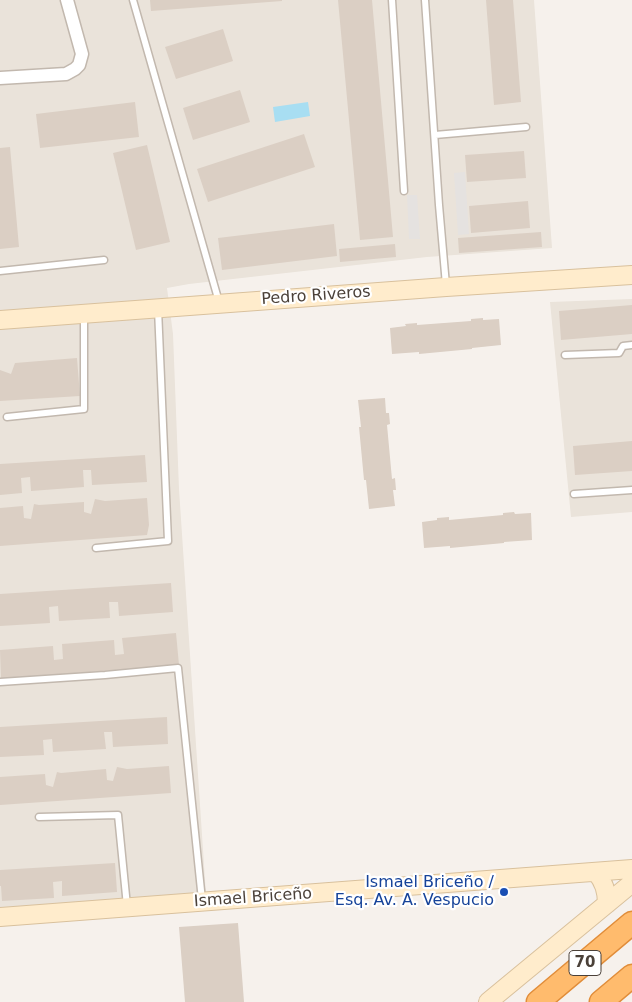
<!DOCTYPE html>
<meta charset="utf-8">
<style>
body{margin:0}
canvas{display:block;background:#f6f1ec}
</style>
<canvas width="632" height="1002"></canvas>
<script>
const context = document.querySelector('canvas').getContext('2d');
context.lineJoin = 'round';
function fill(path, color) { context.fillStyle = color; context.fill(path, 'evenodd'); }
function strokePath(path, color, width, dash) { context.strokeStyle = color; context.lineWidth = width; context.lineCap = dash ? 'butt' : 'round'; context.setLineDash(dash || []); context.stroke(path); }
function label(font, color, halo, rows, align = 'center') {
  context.font = font + ' "DejaVu Sans",sans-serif'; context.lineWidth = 4.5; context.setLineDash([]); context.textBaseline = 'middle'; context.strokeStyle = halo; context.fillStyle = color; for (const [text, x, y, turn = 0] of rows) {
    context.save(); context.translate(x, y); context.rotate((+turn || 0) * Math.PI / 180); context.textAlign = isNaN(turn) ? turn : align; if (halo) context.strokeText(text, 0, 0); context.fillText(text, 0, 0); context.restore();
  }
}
fill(new Path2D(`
 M0,0H534L552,248L427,257L189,284L167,288L173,334L179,489L206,895L0,909Z
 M632,299V512L571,517L550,302Z`), '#eae3da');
fill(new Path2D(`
 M465,172L469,234L458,235L454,173Z
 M407,195H417L420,239H409Z`), '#e5e2e0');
fill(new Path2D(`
 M308,102L310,116L275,122L273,107Z`), '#a8def2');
fill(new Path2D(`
 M150,0H282V1L151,11Z
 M338,0H372L393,237L360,240Z
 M486,0H513L521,102L494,105Z
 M223,29L233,61L176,79L165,47Z
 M240,90L250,122L193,140L183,108Z
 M135,102L139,137L40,148L36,114Z
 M304,134L315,167L208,202L197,169Z
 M147,145L170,242L136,250L113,153Z
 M10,147L19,247L0,249V148Z
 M524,151L526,178L467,182L465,155Z
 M528,201L530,228L471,233L469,206Z
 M334,224L337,256L222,270L218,238Z
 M541,232L542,247L459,253L458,238Z
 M395,244L396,257L340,262L339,249Z
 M632,305V334L561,340L559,311Z
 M483,318V320L499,319L501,345L472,348V349L419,354V352L392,354L390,328L406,326L405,324L417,323V325L471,321V319Z
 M77,358L80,396L0,401V370L11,374L15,363Z
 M385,398L386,413H389L390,424L387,425L392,479L395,478L396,490H393L395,506L369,509L366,480H364L359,427H361L358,400Z
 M632,441V471L575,475L573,446Z
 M145,455L147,482L92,485L91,470H83L84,487L31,491L30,477L21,478L22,493L0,495V464Z
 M147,498L149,525L147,535L0,546V508L23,506L24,518L31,519L34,504L39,505L84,502V512L91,514L95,499L105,501Z
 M514,512L515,514L531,513L532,540L504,542V543L450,548V546L424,548L422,522L437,520V518L449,517V520L503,515V513Z
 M171,583L173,612L119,616L118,602H109L110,618L59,621L58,606L49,607L50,623L0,626V594Z
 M176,633L179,665L1,679L0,650L53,646L54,660L63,659L62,644L114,640L115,655L124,654L122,638Z
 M167,717L168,744L113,747L112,732H104L106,749L53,752L52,739L43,740L44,755L0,757V727Z
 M169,766L171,793L0,805V777L45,774L46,785L53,787L57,772L61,773L106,769L107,780L113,781L117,767L127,769Z
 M115,863L117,892L62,896V881L53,882L54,898L2,901L1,886H0V870Z
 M238,923L244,1002H185L179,927Z`), '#dbcfc4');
const lane = new Path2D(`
 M133,0L219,302
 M392,0L404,191
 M425,0L439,205L446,285
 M435,135L526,127
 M0,271L104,260
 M565,355L619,353L623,346L632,345
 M7,417L84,409V315
 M574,494L632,490
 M96,548L168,541L158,309
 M0,682L105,675L178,668L202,900
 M39,817L118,815L127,906`);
const street = new Path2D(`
 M0,78L66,74L75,69L79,65L82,54L67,0`);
const secondary = new Path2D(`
 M0,320L446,287L632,275
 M596,872C604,882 607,891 607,904
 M0,917L632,869
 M488,1002L632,883`);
const highway = new Path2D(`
 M538,1002L632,923
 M601,1002L632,976`);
strokePath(lane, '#c2b8ae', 9);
strokePath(street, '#c2b8ae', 15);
strokePath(secondary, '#d9c19d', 20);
strokePath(highway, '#e18d3a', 25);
strokePath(lane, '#fff', 6);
strokePath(street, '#fff', 12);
strokePath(secondary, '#ffeccc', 18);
strokePath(highway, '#ffbb6d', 22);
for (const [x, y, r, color] of [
 [504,892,5,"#1a4fb4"]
]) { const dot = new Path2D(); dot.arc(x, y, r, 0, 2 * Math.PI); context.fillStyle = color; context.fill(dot); strokePath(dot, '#fff', 2); }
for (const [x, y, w] of [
 [585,963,32]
]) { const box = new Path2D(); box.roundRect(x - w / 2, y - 12.5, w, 25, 4); context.fillStyle = '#fff'; context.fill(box); strokePath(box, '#4b4139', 1); }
label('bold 15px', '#4b4139', null, [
 ["70",585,963]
]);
label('16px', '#4b4139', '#fff', [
 ["Pedro Riveros",316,296,-4],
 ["Ismael Briceño",253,898,-4]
]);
label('16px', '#164399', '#fff', [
 ["Ismael Briceño /",494,883],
 ["Esq. Av. A. Vespucio",494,901]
], 'right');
</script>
